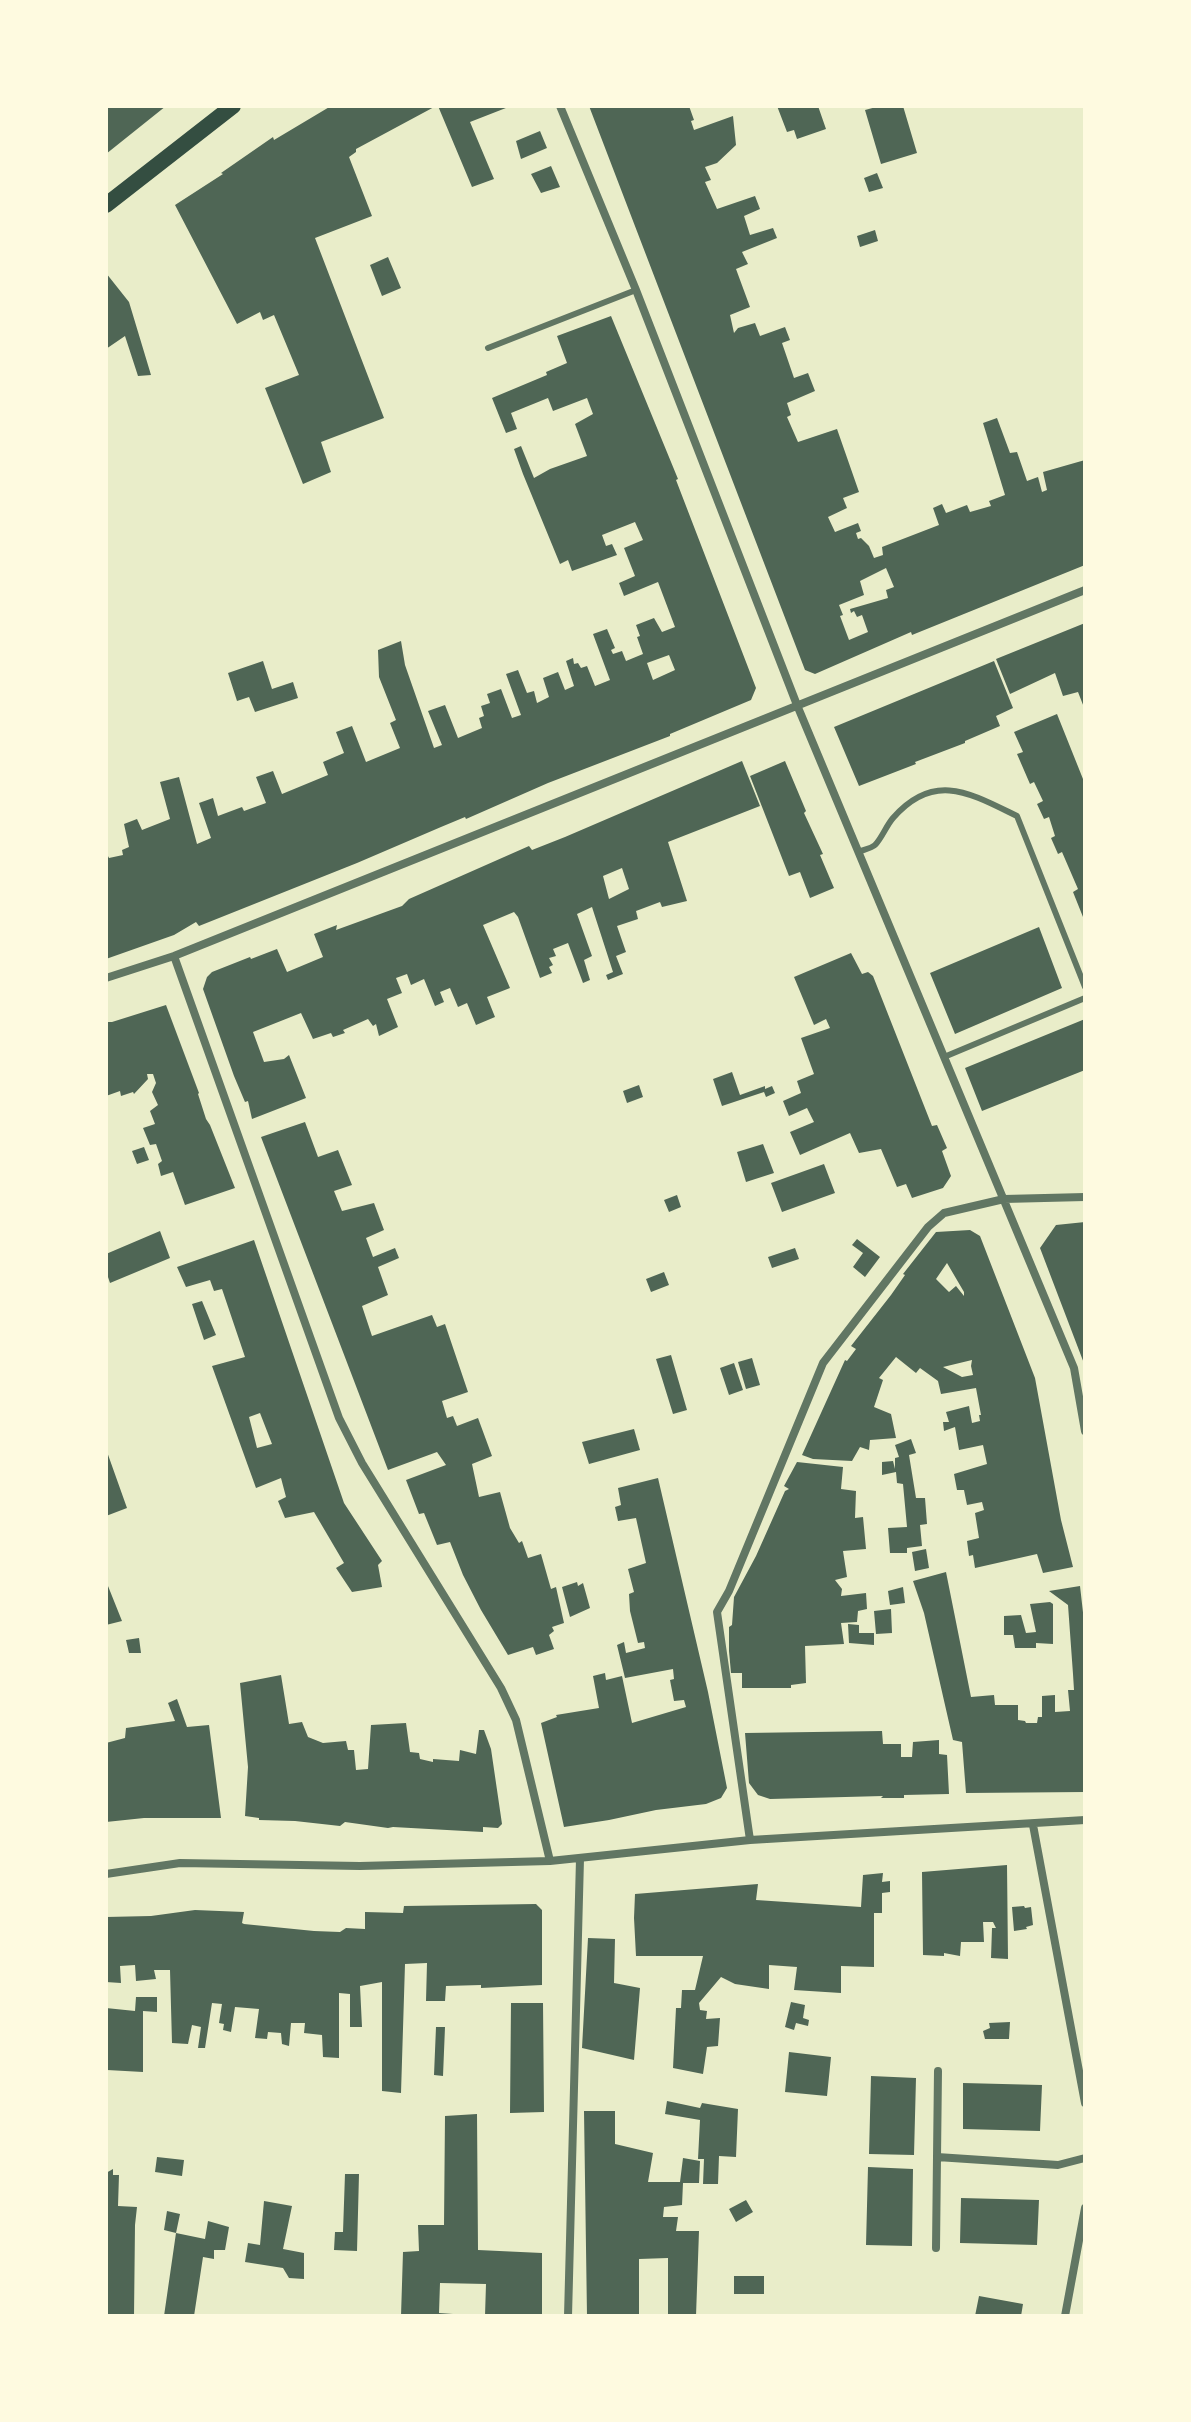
<!DOCTYPE html>
<style>
body{margin:0}
#map{position:relative;width:1191px;height:2422px;overflow:hidden;background:#e9edc9;font-family:"Golos Text",sans-serif}
canvas{display:block}
.frame{position:absolute;inset:0;border:108px solid #fefae0;pointer-events:none}
</style>
<div id="map">
<canvas width="1191" height="2422"></canvas>
<div class="frame"></div>
</div>
<script>
const context = document.querySelector('canvas').getContext('2d');
context.lineJoin = 'round';
function fill(path, color) { context.fillStyle = color; context.fill(path, 'evenodd'); }
function strokePath(path, color, width, dash) { context.strokeStyle = color; context.lineWidth = width; context.lineCap = dash ? 'butt' : 'round'; context.setLineDash(dash || []); context.stroke(path); }
fill(new Path2D(`
 M106,106H166L106,154Z
 M331,106H436L356,149V152L349,157L372,216L315,238L384,418L321,442L331,472L303,484L265,388L299,375L274,315L263,320L260,312L237,324L175,205L223,174L221,173L273,137L274,140Z
 M438,106H511L470,122L494,179L472,187Z
 M589,106H689L694,120L691,121L694,130L733,116L736,145L717,163L705,167L711,180L705,182L717,209L755,196L760,209L744,216L750,235L773,228L777,238L742,252L748,264L736,269L750,307L730,315L734,333L738,328L755,323L760,336L785,327L790,340L782,343L794,378L808,373L815,391L787,403L791,415L787,417L798,442L837,429L859,492L843,498L847,508L828,517L835,532L858,523L861,531L856,533L858,539L861,538L869,546L874,558L883,555L882,547L939,525L933,508L942,504L946,513L967,505L970,512L991,506L989,501L1005,495L983,423L997,418L1010,453L1017,452L1027,481L1038,477L1042,492L1047,490L1043,472L1085,460V565L912,635L911,632L815,674L805,670ZM886,568L894,587L886,590L888,598L850,609L851,613L854,611L857,617L862,615L868,632L849,640L840,616L843,615L839,605L864,595L860,581Z
 M777,106H818L826,129L797,139L794,130L787,132Z
 M880,106H903L917,153L881,164L865,110Z
 M540,131L547,148L521,159L516,141Z
 M551,166L560,187L541,193L531,174Z
 M877,173L883,188L869,192L864,178Z
 M875,230L878,241L860,247L857,236Z
 M388,257L401,288L382,296L370,265Z
 M106,273L129,302L151,375L138,376L125,336L106,349Z
 M611,316L678,479L676,480L756,688L751,700L670,734V736L548,783L466,819L465,817L441,827L357,863L199,926L196,922L174,935L106,959V852L109,858L123,855L122,850L129,847L124,824L137,819L142,830L170,819L160,782L179,777L197,844L211,838L199,803L213,798L218,816L242,807L244,811L266,803L256,777L273,771L282,794L328,775L323,762L344,753L336,732L352,726L366,762L400,748L390,723L396,720L379,677L378,650L401,641L405,665L434,748L442,745L428,711L445,705L458,738L482,728L479,718L484,716L481,706L490,703L487,694L501,689L512,718L521,715L506,674L518,670L527,693L534,691L537,703L549,697L543,678L558,672L565,690L574,686L566,661L573,658L574,664L578,663L581,668L587,666L595,686L610,680L593,634L607,629L615,648L611,650L613,654L622,651L626,661L643,654L637,637L640,636L636,625L654,618L662,632L675,627L658,582L624,596L619,583L635,576L624,548L643,540L635,522L602,535L606,546L612,544L617,555L572,571L568,560L560,564L523,474L514,449L521,446L534,478L550,469L587,456L575,424L593,414L587,398L553,411L548,398L511,413L517,429L506,433L492,398L547,375L546,372L567,363L557,336ZM669,655L675,670L653,680L647,663Z
 M1085,623V710L1078,692L1063,696L1055,673L1010,694L996,659Z
 M263,661L272,689L293,682L298,698L255,712L249,697L237,701L228,673Z
 M994,661L1013,708L996,716L1000,726L965,741V743L915,762L916,764L859,786L834,727Z
 M1057,714L1085,784V922L1073,892L1078,889L1062,852L1058,854L1051,838L1055,836L1049,817L1044,819L1037,804L1043,801L1034,782L1030,784L1017,754L1023,752L1014,732Z
 M742,761L760,806L668,842L687,901L662,907L660,902L636,911L638,919L617,926L626,952L616,956L623,974L608,980L606,975L613,972L592,907L577,914L592,956L584,960L590,980L583,983L568,943L553,949L556,956L549,958L553,965L549,967L552,973L540,978L518,917L514,912L483,925L510,988L487,997L495,1017L476,1025L467,1003L458,1007L450,988L440,992L444,1002L435,1006L424,979L411,985L407,974L396,978L402,993L387,999L398,1027L379,1036L376,1024L373,1026L368,1019L343,1030L345,1033L333,1037L331,1033L313,1039L301,1013L253,1032L264,1062L284,1059L289,1055L306,1098L252,1119L248,1101L245,1102L234,1076L203,989L207,977L212,972L250,957L251,959L277,949L287,972L323,957L314,934L337,925L336,930L402,906L409,899L529,846L532,850L565,837ZM622,868L629,889L609,899L603,876Z
 M785,761L806,811L804,813L823,854L820,855L834,888L810,898L800,872L789,876L750,776Z
 M1039,927L1062,988L955,1034L930,973Z
 M851,953L862,974L868,972L873,976L932,1126L937,1125L947,1148L942,1151L951,1176L943,1188L912,1198L906,1184L897,1187L881,1149L859,1153L850,1133L800,1155L790,1132L814,1122L807,1108L789,1116L783,1101L801,1093L797,1081L814,1074L801,1038L830,1028L826,1019L814,1025L794,977Z
 M166,1005L199,1093L198,1094L206,1119L210,1125L235,1188L185,1205L173,1172L161,1176L158,1164L162,1161L156,1144L150,1145L143,1128L155,1124L150,1111L158,1105L152,1092L156,1083L153,1074H147L148,1079L134,1094L133,1092L121,1096L120,1091L106,1096V1022H112Z
 M1085,1019V1070L982,1111L965,1068Z
 M732,1072L740,1095L765,1086V1089L772,1086L775,1093L766,1097L764,1092L722,1106L713,1079Z
 M639,1085L643,1097L627,1103L623,1091Z
 M305,1122L318,1157L338,1150L352,1185L334,1191L342,1211L374,1203L384,1230L366,1238L373,1257L395,1248L399,1258L378,1267L388,1295L362,1306L372,1336L432,1315L437,1327L445,1324L468,1392L442,1401L447,1418L453,1416L457,1426L478,1418L492,1456L472,1464L479,1497L500,1492L510,1528L519,1543L522,1541L528,1558L541,1554L551,1589L556,1587L564,1623L552,1627L554,1631L549,1635L554,1649L536,1655L533,1647L508,1655L481,1610L463,1575L450,1542L437,1545L424,1513L419,1514L406,1480L446,1465L437,1452L388,1470L261,1137Z
 M763,1144L774,1173L746,1182L737,1152Z
 M144,1147L149,1160L137,1164L132,1151Z
 M824,1164L835,1193L782,1212L771,1183Z
 M677,1195L681,1207L669,1212L664,1200Z
 M1085,1222V1366L1040,1248L1056,1225Z
 M970,1230L980,1236L1035,1378L1061,1520L1073,1567L1043,1573L1037,1554L975,1568L973,1555L969,1556L967,1541L979,1538L975,1513L984,1510L982,1502L967,1505L964,1490H957L954,1474L987,1464L983,1445L959,1450L955,1427L944,1431L943,1422H949L946,1412L969,1406L972,1423L980,1421L979,1415H981L976,1388L941,1394L938,1381L920,1368L916,1373L896,1357L879,1378L883,1380L874,1407L891,1414L896,1438L870,1440L869,1450L860,1447L852,1461L813,1459L802,1455L845,1360L847,1361L856,1349L851,1346L891,1295L905,1275L903,1274L936,1232ZM947,1263L964,1292V1296L956,1286L949,1292L936,1279ZM972,1360L971,1366L973,1375L962,1377L943,1367Z
 M160,1231L170,1258L110,1283L106,1271V1254Z
 M857,1239L880,1257L865,1277L853,1267L863,1253L852,1245Z
 M254,1240L344,1503L382,1561L378,1565L382,1587L352,1592L336,1568L344,1563L314,1512L285,1518L278,1501L286,1497L281,1478L256,1488L212,1366L245,1357L222,1289L214,1291L210,1280L186,1287L177,1267ZM260,1413L272,1444L257,1448L249,1417Z
 M795,1248L799,1259L772,1268L768,1257Z
 M664,1272L669,1285L651,1292L646,1279Z
 M202,1301L216,1335L204,1340L192,1304Z
 M671,1355L687,1410L673,1414L656,1359Z
 M752,1358L760,1385L746,1389L738,1362Z
 M734,1363L743,1390L729,1395L720,1368Z
 M634,1429L640,1450L589,1464L582,1442Z
 M911,1439L916,1453L909,1455L916,1498H925L927,1524L920,1525L922,1546L907,1548V1553H890L888,1528L907,1527L903,1484L897,1483L896,1472L882,1475V1462L893,1461L895,1469V1458L899,1457L895,1445Z
 M106,1449L127,1508L106,1516Z
 M797,1462L843,1467L841,1489L856,1491L855,1518L863,1517L866,1549L843,1551L847,1577L835,1580L842,1589L841,1596L866,1593L867,1609L858,1611L857,1622L841,1623L844,1644L805,1646L806,1683L791,1685V1688H742V1673H731L729,1651V1627L732,1625L734,1597L756,1556L785,1491L789,1489L784,1486Z
 M658,1478L708,1692L727,1788L721,1798L706,1804L656,1810L609,1820L564,1827L541,1723L557,1717L556,1715L599,1708L593,1676L605,1673L606,1680L622,1676L632,1723L686,1707L684,1700L674,1701L670,1680L674,1679L673,1669L625,1678L617,1645L624,1642L626,1653L645,1648L644,1642L638,1643L630,1611L629,1594L634,1592L628,1569L646,1563L636,1518L618,1521L615,1507L621,1505L618,1488Z
 M926,1549L929,1568L915,1571L912,1552Z
 M946,1572L971,1697L994,1695L995,1705H1018V1720L1025,1721L1026,1723H1037L1038,1717H1042V1696L1055,1695V1712L1070,1711L1068,1690H1074L1073,1674L1068,1605L1049,1591L1080,1586L1085,1630V1792L966,1793L962,1742L953,1740L924,1613L913,1581Z
 M106,1581L122,1621L106,1625Z
 M577,1582L578,1586L583,1583L590,1608L570,1617L562,1587Z
 M903,1587L905,1603L890,1605L888,1591Z
 M1050,1602L1053,1604V1644L1036,1643V1648H1015L1013,1635H1004V1616L1021,1615L1026,1633L1036,1632L1030,1604Z
 M891,1609L892,1633L876,1634L874,1611Z
 M848,1624L859,1625V1633H874V1645L849,1643Z
 M139,1638L141,1653H129L126,1640Z
 M281,1675L289,1724L302,1722L308,1737L323,1743L346,1741L348,1750H354L356,1770L368,1769L371,1725L406,1723L410,1752L419,1753L420,1759L433,1762V1759L459,1761L460,1750L476,1754L479,1730H484L491,1749L502,1824L498,1828L483,1827V1832L393,1827L388,1828L345,1822L340,1826L295,1821L259,1820V1818L245,1816L248,1767L240,1683Z
 M177,1699L187,1727L209,1725L221,1818H144L106,1822V1743L125,1738L126,1728L175,1721L168,1703Z
 M882,1731L883,1744H901V1757H912L913,1742L939,1740V1754L947,1755L949,1794L904,1795V1798H881L883,1796L770,1799L758,1795L749,1783L745,1733Z
 M1007,1865L1008,1959L991,1958L992,1928H996L993,1922H983L984,1942H961L960,1956L944,1953V1956L923,1955L922,1872Z
 M883,1873L882,1882L890,1881V1892L882,1893V1913H874V1967L841,1966V1993L794,1990L797,1967L769,1965V1989L735,1984L721,1977L699,2003L700,2010L707,2011L706,2019L720,2018L718,2046L707,2047L703,2074L673,2068L676,2008H681L682,1990H695L703,1956H636L634,1918L635,1894L758,1884L756,1900L861,1907L863,1875Z
 M536,1904L542,1910V1985L481,1988V1985L446,1986L445,2001H426L427,1963L405,1964L401,2093L382,2091V1982L360,1986L362,2027H350V1994L339,1993V2058L323,2057L322,2035L304,2033L305,2023H291L289,2046L282,2044L281,2033L268,2032L267,2039L255,2038L259,2009L235,2007L231,2032L223,2030L224,2024L219,2023L222,2004L212,2003L205,2048H198L201,2027L192,2025L188,2044L172,2043L170,1970H154L156,1979L136,1981L135,1965L120,1966L121,1983L106,1982V1917L151,1916L195,1910L244,1912L242,1923L244,1924L314,1931L340,1932L346,1928L365,1929V1912L403,1913L404,1906Z
 M1024,1906L1025,1908L1031,1907L1033,1925L1026,1927L1027,1929L1014,1931L1012,1907Z
 M588,1938L615,1939L614,1983L640,1988L634,2060L582,2048Z
 M136,1997H157V2012L143,2011V2072L107,2070L108,2036H106V2008L135,2011Z
 M791,2002L805,2005L803,2018L809,2020L808,2026L796,2023L794,2030L785,2027Z
 M511,2003H543L544,2112L510,2113Z
 M1010,2022L1009,2039H985L983,2031L990,2028L989,2023Z
 M436,2027H445L443,2076L434,2075Z
 M789,2052L831,2057L827,2096L785,2092Z
 M871,2076L916,2078L914,2155L869,2154Z
 M963,2083L1042,2085L1040,2131L963,2129Z
 M667,2101L700,2108L702,2103L738,2109L736,2157L719,2156L718,2184H703L704,2159H698L700,2120L665,2114Z
 M584,2111H615V2144L653,2153L648,2182H680L683,2158L700,2161L699,2183H683L682,2205L664,2207L663,2217H678L676,2231H699L696,2316H668V2258L639,2259V2316H587Z
 M477,2114L478,2250L542,2253V2316H485L486,2284L440,2283L439,2313L453,2314V2316H401L403,2252L419,2251L418,2225H444L445,2116Z
 M157,2157L184,2160L182,2176L155,2172Z
 M868,2167L913,2169L912,2246L866,2245Z
 M113,2169V2175H119L118,2206L137,2207L135,2225L134,2316H106V2173Z
 M345,2174H359L357,2251L334,2250L335,2232H343Z
 M961,2198L1039,2200L1037,2245L960,2243Z
 M746,2200L753,2212L736,2222L729,2209Z
 M264,2201L292,2206L283,2249L304,2253V2279L289,2278L283,2268L245,2262L248,2243L260,2245Z
 M167,2211L180,2214L176,2233L164,2230Z
 M208,2221L229,2227L225,2250H214V2259L203,2257L194,2316H164L176,2233L205,2239Z
 M734,2276H764V2294H734Z
 M979,2296L1023,2304L1021,2316H975Z`), '#4f6655');
strokePath(new Path2D(`
 M488,348L636,290
 M858,852C863,850 872,848 875,845C882,838 886,826 893,818C934,771 970,793 1017,816L1085,987
 M944,1057L1085,998`), '#617663', 6);
strokePath(new Path2D(`
 M560,106L636,290L797,705L1074,1368L1085,1431
 M174,956L339,1418L362,1463L501,1688L516,1720L550,1861
 M106,978L174,956L1085,590
 M1033,1825L1085,2103
 M750,1840L717,1612L729,1591L823,1363L928,1227L944,1213L1004,1199L1085,1197
 M106,1874L180,1863L360,1866L550,1861L750,1840L1085,1820
 M938,2071L937,2157L1058,2165L1085,2158
 M936,2248L937,2157
 M568,2316L580,1859
 M1065,2316L1085,2208`), '#617663', 8);
strokePath(new Path2D(`
 M106,205L233,106`), '#344e41', 16);
</script>
